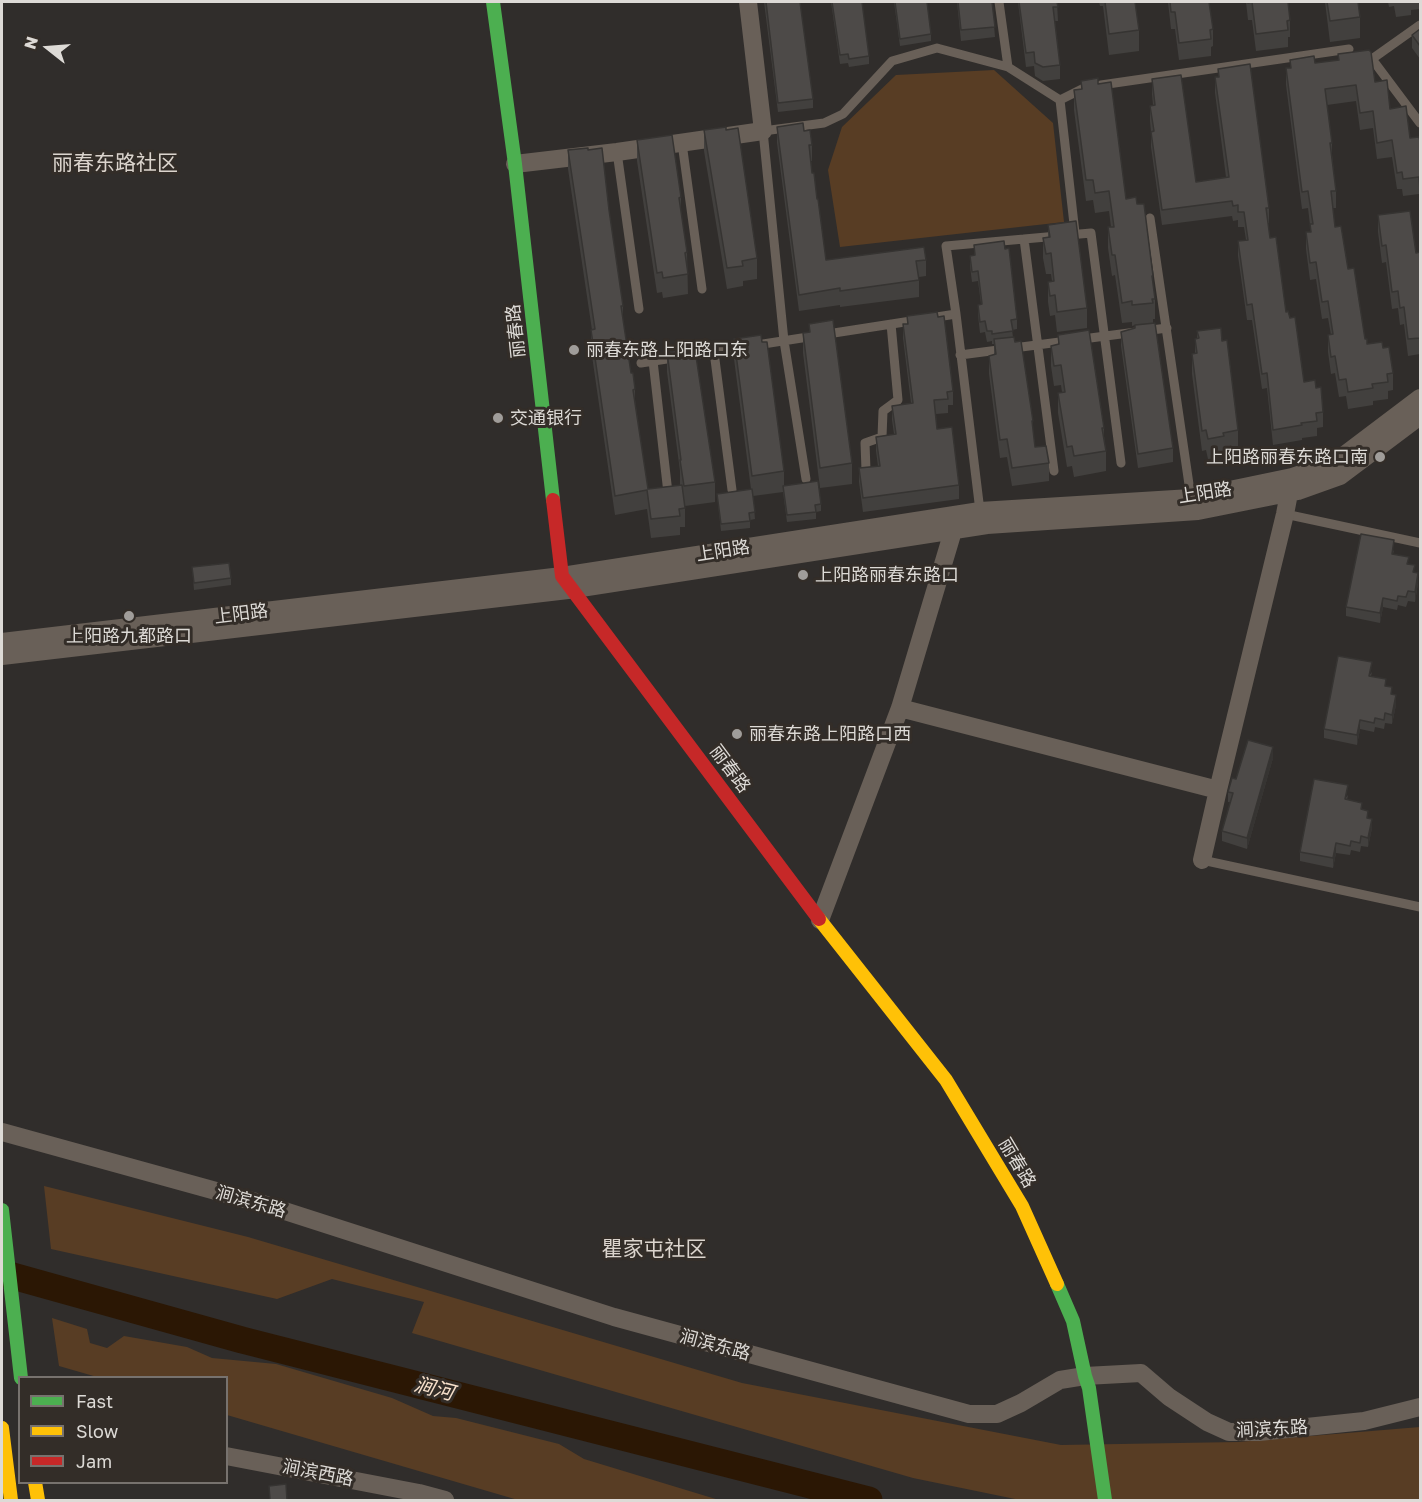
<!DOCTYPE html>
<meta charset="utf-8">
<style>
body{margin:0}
#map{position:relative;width:1422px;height:1502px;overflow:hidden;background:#302d2b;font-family:"Golos Text",sans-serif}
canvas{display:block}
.frame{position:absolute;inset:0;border:3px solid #dddad6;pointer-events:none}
.legend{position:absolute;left:18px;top:1376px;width:210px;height:108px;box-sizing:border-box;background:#332d28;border:2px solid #77726e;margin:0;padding:8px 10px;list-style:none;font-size:18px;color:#dddad6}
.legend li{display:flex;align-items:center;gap:12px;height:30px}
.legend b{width:30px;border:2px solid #77726e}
.north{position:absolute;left:18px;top:18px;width:60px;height:60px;-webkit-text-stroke:4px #332d28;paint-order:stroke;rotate:287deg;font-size:16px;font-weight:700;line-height:24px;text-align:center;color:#dddad6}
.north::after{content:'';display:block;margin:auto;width:21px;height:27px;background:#dddad6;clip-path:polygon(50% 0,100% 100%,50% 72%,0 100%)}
</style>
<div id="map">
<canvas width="1422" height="1502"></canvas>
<div class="frame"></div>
<ul class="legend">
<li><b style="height:8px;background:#4caf50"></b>Fast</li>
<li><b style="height:8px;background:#ffc107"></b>Slow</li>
<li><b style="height:8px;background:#c62828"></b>Jam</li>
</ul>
<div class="north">N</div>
</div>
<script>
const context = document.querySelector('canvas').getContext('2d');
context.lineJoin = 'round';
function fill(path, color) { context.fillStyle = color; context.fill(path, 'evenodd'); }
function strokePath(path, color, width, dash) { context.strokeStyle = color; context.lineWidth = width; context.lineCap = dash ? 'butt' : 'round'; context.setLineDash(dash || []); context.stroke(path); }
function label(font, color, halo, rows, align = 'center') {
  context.font = font + ' "Golos Text","Noto Sans SC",sans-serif'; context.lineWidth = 6; context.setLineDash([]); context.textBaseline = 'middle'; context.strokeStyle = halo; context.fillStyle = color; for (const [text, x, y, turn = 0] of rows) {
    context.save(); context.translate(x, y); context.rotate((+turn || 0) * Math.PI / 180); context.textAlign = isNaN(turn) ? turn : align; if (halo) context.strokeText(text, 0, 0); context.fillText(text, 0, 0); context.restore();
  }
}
fill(new Path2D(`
 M994,70L1053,123L1064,222L840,247L828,170L842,127L896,75Z
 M44,1186L248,1237L742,1383L1061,1445L1238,1442L1420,1427V1500H1020L913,1478L412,1333L424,1302L332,1279L277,1299L51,1249Z
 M52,1318L87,1329L90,1343L107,1348L124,1336L187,1347L212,1358L276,1364L392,1398L433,1416L456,1418L559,1444L584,1459L719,1500H518L227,1415L226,1378L97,1377L59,1366Z`), '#583d24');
strokePath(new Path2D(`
 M2,1273L242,1340L869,1500`), '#2b1704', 27);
strokePath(new Path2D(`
 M999,2L1008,67
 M1420,25L1372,59L1420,123
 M1101,85L1349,49
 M1060,100L1084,88
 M682,143L702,289
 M617,152L639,309
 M1150,218L1191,498
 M1024,239L1054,471
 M714,352L732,490
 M960,355L1167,328
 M653,361L668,493
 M641,363L956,314
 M866,470L865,443L882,437L883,411L898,400L891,324
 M806,479L784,341L763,131L824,123L843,114L892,61L937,48L1008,67L1060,100L1075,233
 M980,511L956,314L946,246L1091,233L1121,463
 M1285,514L1420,543
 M1202,860L1420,907`), '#696058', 9);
strokePath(new Path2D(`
 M515,164L617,152L763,131L748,2
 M2,642L562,576L980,511L1191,498L1292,477L1334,463L1420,398
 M2,656L568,590L987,525L1198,511L1298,491L1340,476L1420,416
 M900,708L1218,790L1202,860
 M1218,790L1285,514L1291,483
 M820,920L900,708L956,521
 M2,1132L263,1204L614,1317L969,1414H997L1021,1403L1060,1380L1085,1376L1141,1373L1169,1397L1207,1422L1229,1432H1259L1364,1421L1420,1407
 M226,1456L419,1493L445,1500`), '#696058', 18);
strokePath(new Path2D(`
 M493,2L515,164L553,500
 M2,1210L21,1378
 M1057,1284L1073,1321L1085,1376L1089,1388L1105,1500`), '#4caf50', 14);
strokePath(new Path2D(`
 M819,919L946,1080L1022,1206L1057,1284
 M2,1428L11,1500
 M35,1482L38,1500`), '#ffc107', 14);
strokePath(new Path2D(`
 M553,500L562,576L819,919`), '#c62828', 14);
fill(new Path2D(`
 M764,2H800L813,99V108L778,112Z
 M831,2H862L869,56V64L849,67L848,63L840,64Z
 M894,2H927L931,34V41L900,46Z
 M957,2H992L995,37L961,41Z
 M1018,2H1057L1058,21H1055L1060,65V79L1043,81L1035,76L1034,66L1026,67Z
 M1099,2H1135L1139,30V51L1109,55L1103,6H1100Z
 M1168,2H1209L1213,29V46L1211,47V56L1179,60L1175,29H1171Z
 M1246,2H1288L1290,20V37H1288V47L1256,51L1252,20H1248Z
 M1325,2H1358L1360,17V38L1330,42Z
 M1388,2H1420V9L1411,10V15L1396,17L1394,6L1389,7Z
 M1420,29V59L1412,48V35Z
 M1338,54L1375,82L1390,109L1410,138L1420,141V207L1419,194L1403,196L1402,189H1397L1392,157L1377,159L1373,128L1360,130L1356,101L1327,105L1332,143V155L1336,191V208H1333L1335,227L1348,269L1365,339L1367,344L1383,348L1393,373V390L1388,391V399L1373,401V405L1348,409L1346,396L1339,397L1335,373L1331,374L1328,352V335H1331L1328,318L1322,319L1316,279L1310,280L1306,249V232H1310V225L1308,208L1302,209L1286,85V68H1290V60L1315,63L1338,60Z
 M1218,69L1269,208V223H1268L1270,238L1286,312L1304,382L1316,388L1323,412V427L1317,428V436L1302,438V440L1273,445L1267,388L1262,389L1252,320H1247L1238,256V241L1246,240L1244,227H1238V220L1233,221L1232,216L1162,225L1151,147V132L1150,121V106L1153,105L1152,94V79L1196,182L1226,177L1215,93V77H1218Z
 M1081,81L1126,199L1137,204L1153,276V286L1155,299V319H1153V323L1173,448V462L1138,468L1121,346V332L1135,328V325L1132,326V322L1122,323L1115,275L1112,276L1108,248V227H1111L1109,211L1095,213L1093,200L1086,201L1074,110V90L1081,89Z
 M777,127L804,131L812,145V161H811L812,173L826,260H926V276L919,277V297L840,307V305L799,311L777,143Z
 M704,130L757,258V279L743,281V286L727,289L704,151Z
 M637,140L681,197V213L687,252L688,294L663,298L662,292L657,293L637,161Z
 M568,150L609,210L623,306V319L631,373L635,389V400L648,489L680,485V471L667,372V352L674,351V346L715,482V502L685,506V527H680V535L651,538L647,509L615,515L591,349V330H592L568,169Z
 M1378,215L1416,253L1420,252V354L1408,356L1404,324L1400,325L1398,308L1392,309L1386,262L1382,263L1378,232Z
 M1048,225L1087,308V328L1057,332L1055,315L1050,316L1048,302V282L1052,281L1051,274H1046L1043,258V238L1048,237Z
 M974,245L1017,319V329L1012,330L1013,337L1033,421V429L1035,447L1049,463V481L1012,486L1007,457L1000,458L989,374V356L994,355V344H992V341L987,342L985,332L980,333L978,315V305L981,304L978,281L972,282L970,266V256L974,255Z
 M907,316L953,391V405H948V413L936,414L937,429L959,485V499L863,512L859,482V468L878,466L876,451V437L894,434L892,420V406L911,403L903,338V324H907Z
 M809,324L852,463V484L820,488L803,353V333L809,332Z
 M1197,331L1222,341L1238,430V451L1224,453V457L1208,459L1206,450L1202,451L1192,374V354L1195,353V339L1197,338Z
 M1058,335L1104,428V436L1106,451V471L1074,477L1072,466L1067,467L1058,413V393L1062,392L1061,385L1054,386L1051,366V346L1058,345Z
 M734,339L784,471V486L821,504V511L816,512V519L787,522L783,492L753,496L755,519L750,520V528L721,531L717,494L751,489L734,359Z
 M1394,550L1393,554L1409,564L1415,573L1418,583L1415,602L1408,601L1406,607L1398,605L1397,610L1383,607L1380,623L1346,616V607Z
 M192,567L231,578V585L194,590Z
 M1372,672L1371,676L1386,686L1392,695L1396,705L1392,724L1385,723L1384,729L1375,727L1374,732L1360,729L1357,745L1324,738V729Z
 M1273,758L1247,849L1222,841V831L1230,802H1228V792L1236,779Z
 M1348,795L1347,800L1362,810L1368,818L1372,828L1368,847L1361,846L1360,852L1351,850L1350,855L1336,853L1333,868L1300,861V852Z`), '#42403e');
fill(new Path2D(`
 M1418,573V583L1415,602V592Z
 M1383,598V607L1380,623V613Z
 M1396,695V705L1392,724V715Z
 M1360,720V729L1357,745V735Z
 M1273,747V758L1247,849V838Z
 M1372,819V828L1368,847V838Z
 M1336,843V853L1333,868V858Z`), '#363432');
const building = new Path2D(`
 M766,2H800L813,99L778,103Z
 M832,2H862L869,56L849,59L848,54L840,55Z
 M895,2H927L931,34L900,39Z
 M958,2H992L995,27L961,30Z
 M1019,2H1057L1058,7H1053L1060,65L1043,67L1035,63L1034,52L1026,53Z
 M1105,2H1135L1139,30L1109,34Z
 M1170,2H1209L1213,29L1210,30L1211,39L1179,43L1175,12H1171Z
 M1248,2H1288L1290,20L1287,21L1288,30L1256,34L1252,2L1248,3Z
 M1327,2H1358L1360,17L1330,21Z
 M1420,29V46L1412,35Z
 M1369,50L1371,52L1375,82L1387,80L1390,109L1406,106L1410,138L1419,137L1420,141V190L1419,177L1403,179L1402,172L1397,173L1392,140L1377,143L1373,111L1360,113L1356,85L1325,89L1332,143H1330L1336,191H1331L1335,227L1341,226L1348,269L1354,268L1365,339H1367V344L1382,342L1383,348L1389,347L1393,373L1387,374L1388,382L1372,384L1373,388L1348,392L1346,379L1339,380L1335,356L1331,357L1328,335L1333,334L1328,301L1322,302L1316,262L1310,263L1306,232H1311L1310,224H1313L1308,191L1302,192L1286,68H1291L1290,60L1314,56L1315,63L1339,60L1338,54Z
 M1250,64L1269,208H1266L1270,238L1276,237L1286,312L1288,311L1290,318L1295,317L1304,382L1315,380L1316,388L1321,387L1323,412L1316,413L1317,421L1301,423L1302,425L1273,430L1267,373L1262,374L1252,304L1247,305L1238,241L1248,240L1244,212H1238V205L1233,206L1232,201L1162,210L1151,132L1154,131L1150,106L1155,105L1152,79L1181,75L1196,182L1229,177L1215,77H1219L1218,69Z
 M1098,78V84L1111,82L1126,199L1136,197L1137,204H1144L1153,276H1152L1155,299H1152L1153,303L1132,305V301L1122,303L1115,255H1112L1108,227H1114L1109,191L1095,193L1093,180H1086L1074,90L1082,89L1081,81Z
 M803,123L804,131L810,130L812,145H809L812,173H814L817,199H818L826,260L924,247L926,260L916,261L919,280L840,291V288L799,295L777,127Z
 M726,127V130L738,128L757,258L742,261L743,266L727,268L704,130Z
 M672,135L681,197L679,198L687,252L685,253L688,274L663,278L662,272L657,273L637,140Z
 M588,148V150L602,148L609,210L623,306H621L631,373H633L635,389L633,390L648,489L682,485L685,508L679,509L680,516L651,519L647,490L615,496L591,330L595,329L568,150Z
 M1410,211L1416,253L1420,252V338L1408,339L1404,307L1400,308L1398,291L1392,292L1386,245L1382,246L1378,215Z
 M1076,221L1087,308L1057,312L1055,295L1050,296L1048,282L1054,281L1051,253L1046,254L1043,238L1050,237L1048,225Z
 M1004,241L1005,249L1009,248L1017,319L1011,320L1013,331L992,334V331H987L985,321L980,322L978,305L982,304L978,271L972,272L970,256L975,255L974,245Z
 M937,312L938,317L944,316L953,391L947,392L948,399L934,400L937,429L952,427L959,485L863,498L859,468L880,466L876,437L896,434L892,406L913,403L903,324H908L907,316Z
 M833,320L852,463L820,468L803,333L810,332L809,324Z
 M1155,323L1173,448L1138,454L1121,332L1135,328V325Z
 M1221,328L1222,341L1227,340L1238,430L1223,433L1224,436L1208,439L1206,430L1202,431L1192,354L1197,353L1195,339L1199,338L1197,331Z
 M1089,330L1104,428H1102L1106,451L1074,456L1072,446L1067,447L1058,393L1065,392L1061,365L1054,366L1051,346L1059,344L1058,335Z
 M761,335L762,342H767L784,471L752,476L734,339Z
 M1014,337L1015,342L1021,341L1033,421H1032L1035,447L1046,446L1049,463L1012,468L1007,439L1000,440L989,356L996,354L994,339Z
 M694,343L715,482L684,486L680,460H681L667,352L674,351V346Z
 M818,481L821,504L815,505L816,512L787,515L783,486Z
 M752,489L755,512L749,513L750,521L721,524L717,494Z
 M1361,534L1394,540L1392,554L1409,557L1407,564L1415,565L1413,572L1418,573L1415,592L1408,591L1406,597L1398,596L1397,601L1383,598L1380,613L1346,607Z
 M229,563L231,578L194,583L192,567Z
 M1338,656L1372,662L1369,676L1386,679L1385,686L1392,687L1391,694L1396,695L1392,715L1385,713L1384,720L1375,718L1374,723L1360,720L1357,735L1324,729Z
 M1248,740L1273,747L1247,838L1222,831L1233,793L1228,792L1232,778L1236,779Z
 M1314,779L1348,785L1345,799L1362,803L1361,809L1368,811L1367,818L1372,819L1368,838L1361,836L1360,843L1351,841L1350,846L1336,843L1333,858L1300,852Z
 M286,1484L287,1500H270L269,1486Z`);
fill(building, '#4d4a48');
strokePath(building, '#363432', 1.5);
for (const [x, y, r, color] of [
 [574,350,6,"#a09d9a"],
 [498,418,6,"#a09d9a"],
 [1380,457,6,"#a09d9a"],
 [803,575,6,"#a09d9a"],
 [129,616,6,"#a09d9a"],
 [737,734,6,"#a09d9a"]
]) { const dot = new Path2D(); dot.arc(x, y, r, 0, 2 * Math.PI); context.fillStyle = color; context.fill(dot); strokePath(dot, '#332d28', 2); }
label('18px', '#dddad6', '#332d28', [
 ["丽春路",516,331,-96],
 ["上阳路",1205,493,-9],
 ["上阳路",723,551,-9],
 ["上阳路",241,614,-7],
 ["丽春路",730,769,53],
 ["丽春路",1017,1163,59],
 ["涧滨东路",251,1202,16],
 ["涧滨东路",715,1345,15],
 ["涧滨东路",1272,1429,-3],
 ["涧滨西路",318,1473,11]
]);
label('18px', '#dddad6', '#332d28', [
 ["丽春东路上阳路口东",586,350],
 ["交通银行",510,418],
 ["上阳路丽春东路口南",1368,457,"right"],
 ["上阳路丽春东路口",815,575],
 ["上阳路九都路口",129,636,"center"],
 ["丽春东路上阳路口西",749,734]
], 'left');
label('italic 20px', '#f7e0cb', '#332d28', [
 ["涧河",434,1389,14]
]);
label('21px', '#dbd4cd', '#332d28', [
 ["丽春东路社区",115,163],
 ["瞿家屯社区",654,1249]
]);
</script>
